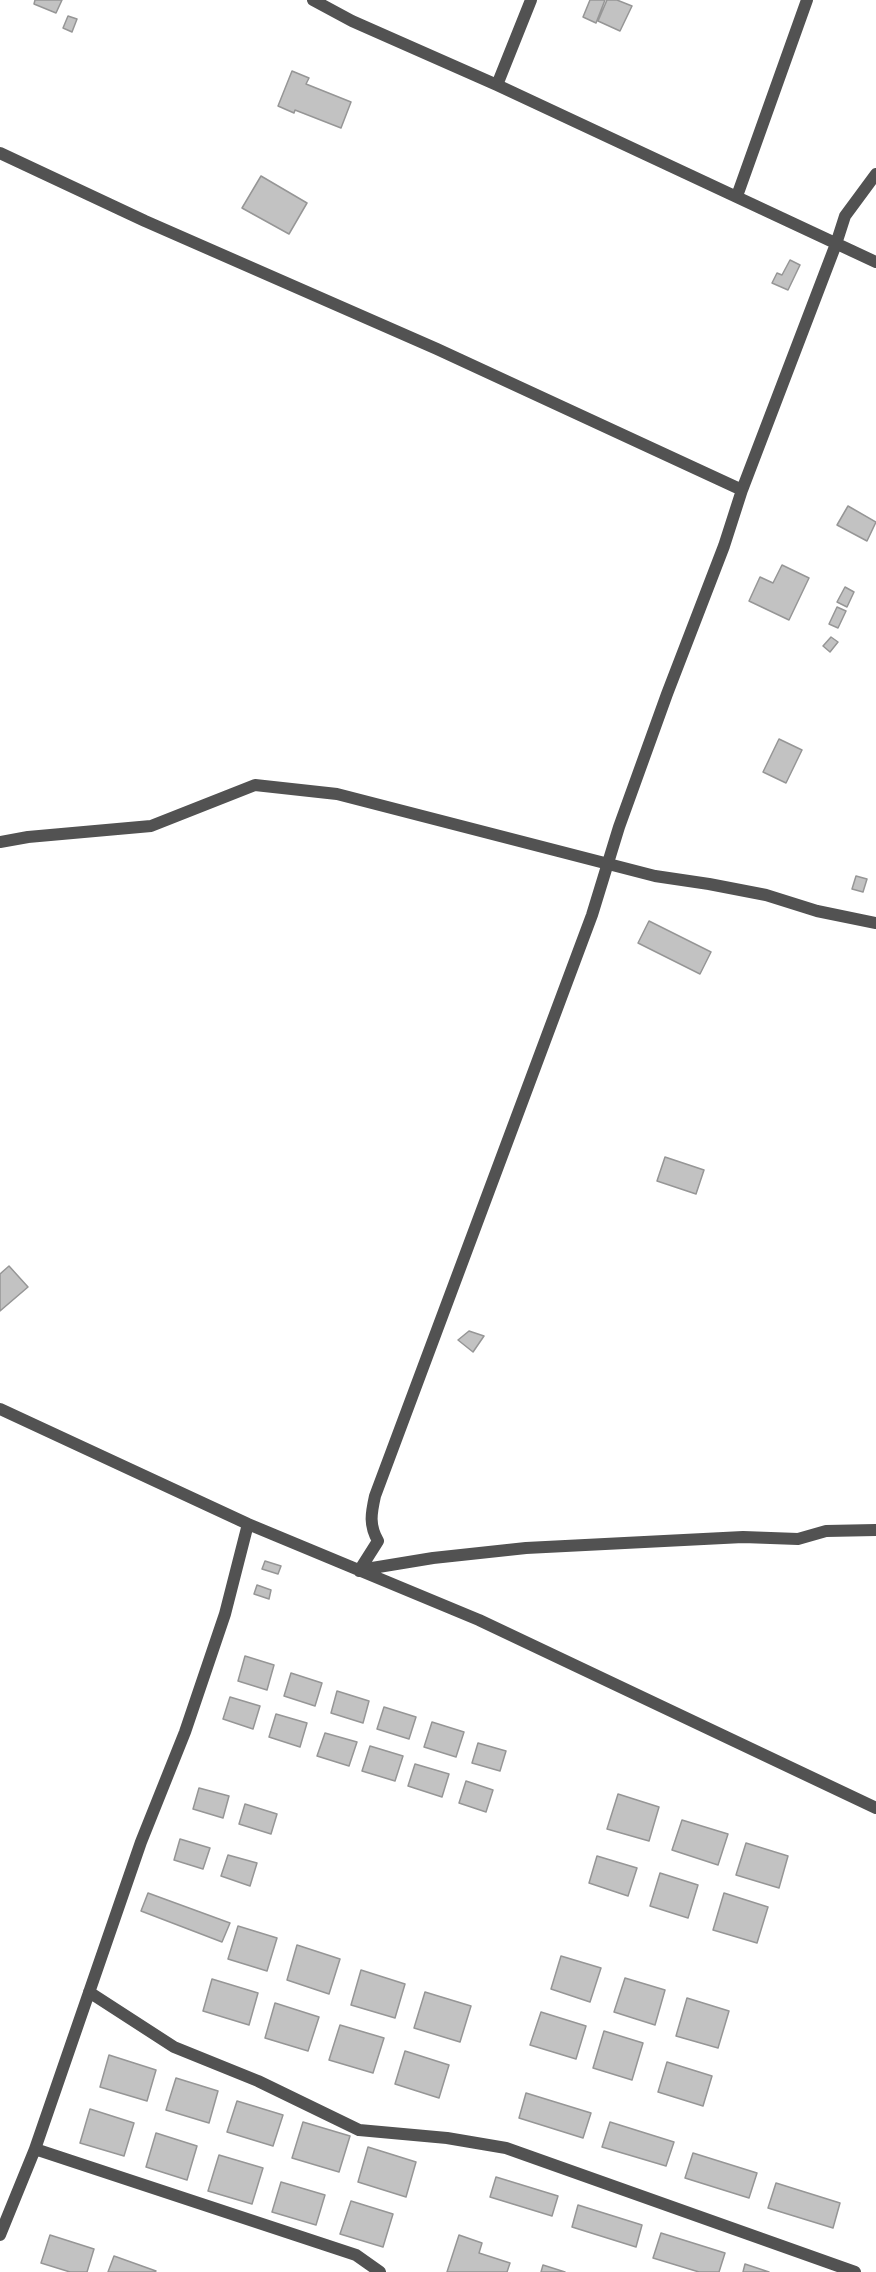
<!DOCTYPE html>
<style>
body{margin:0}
canvas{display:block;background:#fff}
</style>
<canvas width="876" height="2272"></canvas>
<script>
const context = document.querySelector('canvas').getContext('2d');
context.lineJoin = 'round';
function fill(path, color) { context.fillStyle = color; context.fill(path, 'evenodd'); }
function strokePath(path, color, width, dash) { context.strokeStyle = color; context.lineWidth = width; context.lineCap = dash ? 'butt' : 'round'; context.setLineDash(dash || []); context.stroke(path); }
const building = new Path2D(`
 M35,0H62L56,13L34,4Z
 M590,0H605L596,23L583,17Z
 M607,0H617L632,6L620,31L598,21Z
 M68,16L77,19L72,32L63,28Z
 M292,71L309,78L306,84L351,102L341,128L295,110L294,113L278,106Z
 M261,176L307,203L289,234L242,208Z
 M790,260L800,265L788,290L772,283L777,273L782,275Z
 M848,506L876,522L867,541L837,525Z
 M782,565L809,578L789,620L749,601L760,577L773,583Z
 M845,587L854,592L847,607L837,602Z
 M837,607L846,611L838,628L829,624Z
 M831,637L838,642L830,652L823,646Z
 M779,739L802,750L786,783L763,772Z
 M856,876L867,879L863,892L852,889Z
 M649,921L711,952L700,974L638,943Z
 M665,1157L704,1170L696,1194L657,1181Z
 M9,1266L28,1287L0,1311V1274Z
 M469,1331L484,1336L473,1352L458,1340Z
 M265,1561L281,1566L278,1574L262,1569Z
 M257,1585L271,1590L269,1599L254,1594Z
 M245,1656L274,1665L267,1690L238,1681Z
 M291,1673L322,1683L315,1706L284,1696Z
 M337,1691L369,1701L363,1723L331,1713Z
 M230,1697L260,1706L253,1729L223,1719Z
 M384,1707L416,1717L409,1739L377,1729Z
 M276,1714L307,1723L300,1747L269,1737Z
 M432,1722L464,1732L456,1757L424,1747Z
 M325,1733L357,1742L349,1766L317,1756Z
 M478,1743L506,1751L500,1771L472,1763Z
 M370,1746L403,1756L395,1781L362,1771Z
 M415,1764L449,1774L442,1797L408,1786Z
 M466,1781L493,1790L486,1812L459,1803Z
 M199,1788L229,1796L223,1818L193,1809Z
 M618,1794L659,1807L649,1841L607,1829Z
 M245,1804L277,1814L271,1834L239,1824Z
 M682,1820L728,1834L718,1865L672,1850Z
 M180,1839L210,1848L203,1869L174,1860Z
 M746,1843L788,1856L779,1888L736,1875Z
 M228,1855L257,1863L250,1886L221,1876Z
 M597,1856L637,1868L628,1896L589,1883Z
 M660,1873L698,1885L688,1918L650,1906Z
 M148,1893L230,1923L222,1942L141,1911Z
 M724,1893L768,1907L757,1943L713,1930Z
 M238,1926L277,1938L267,1971L228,1959Z
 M297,1945L340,1959L329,1994L287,1980Z
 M561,1956L601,1968L590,2002L551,1989Z
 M361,1970L405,1984L395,2018L351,2005Z
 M625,1978L665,1990L655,2025L614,2012Z
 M212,1979L258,1993L249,2025L203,2011Z
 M425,1992L471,2006L460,2042L414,2028Z
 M687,1998L729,2011L718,2048L676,2036Z
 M275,2003L319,2017L308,2051L265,2038Z
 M541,2012L586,2026L576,2059L530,2045Z
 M340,2025L384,2038L373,2073L329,2060Z
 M604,2031L643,2043L632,2080L593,2068Z
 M405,2051L449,2065L439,2098L395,2084Z
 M109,2055L156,2070L147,2101L100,2087Z
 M667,2062L712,2076L703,2106L658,2092Z
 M176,2078L218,2091L209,2123L166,2110Z
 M526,2093L591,2113L583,2138L519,2118Z
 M237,2101L283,2115L273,2146L227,2132Z
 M90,2109L134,2123L124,2156L80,2143Z
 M303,2122L350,2136L339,2172L292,2158Z
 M610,2122L674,2142L666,2166L602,2147Z
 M156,2133L197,2146L187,2180L146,2167Z
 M368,2147L416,2162L406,2197L358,2182Z
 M693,2153L757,2173L749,2198L685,2178Z
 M219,2155L263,2168L252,2204L208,2191Z
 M496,2177L558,2196L552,2216L490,2197Z
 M281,2182L325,2195L316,2225L272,2212Z
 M776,2183L840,2203L833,2228L768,2208Z
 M351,2201L393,2214L383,2247L340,2234Z
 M578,2205L642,2225L636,2247L572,2227Z
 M661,2233L725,2253L719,2272H699L653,2258Z
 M50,2235L94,2249L87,2272H70L41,2263Z
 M459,2235L482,2243L479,2253L510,2263L507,2272H447Z
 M114,2256L156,2271L155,2272H108Z
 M745,2264L769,2272H743Z
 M543,2265L565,2272H541Z`);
fill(building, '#c2c2c2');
strokePath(building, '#969696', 1.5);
strokePath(new Path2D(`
 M313,0L352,21L497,85L876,262
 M497,85L531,0
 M0,153L145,221L437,349L742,490
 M737,196L807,0
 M0,842L28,837L151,826L255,785L337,794L655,876L709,884L766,895L817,911L876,923
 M0,1409L248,1524L479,1620L876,1808
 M360,1570L433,1558L526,1548L743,1537L798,1539L826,1531L876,1530
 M359,1571L378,1541C369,1525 371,1514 375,1496L592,915L619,827L667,694L724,546L742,490L836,244L845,216L876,174
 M89,1992L174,2047L258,2081L359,2130L447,2138L506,2148L855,2272
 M35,2149L356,2255L380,2272
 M0,2235L35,2149L141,1842L185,1732L225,1614L248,1524`), '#525252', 12);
</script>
